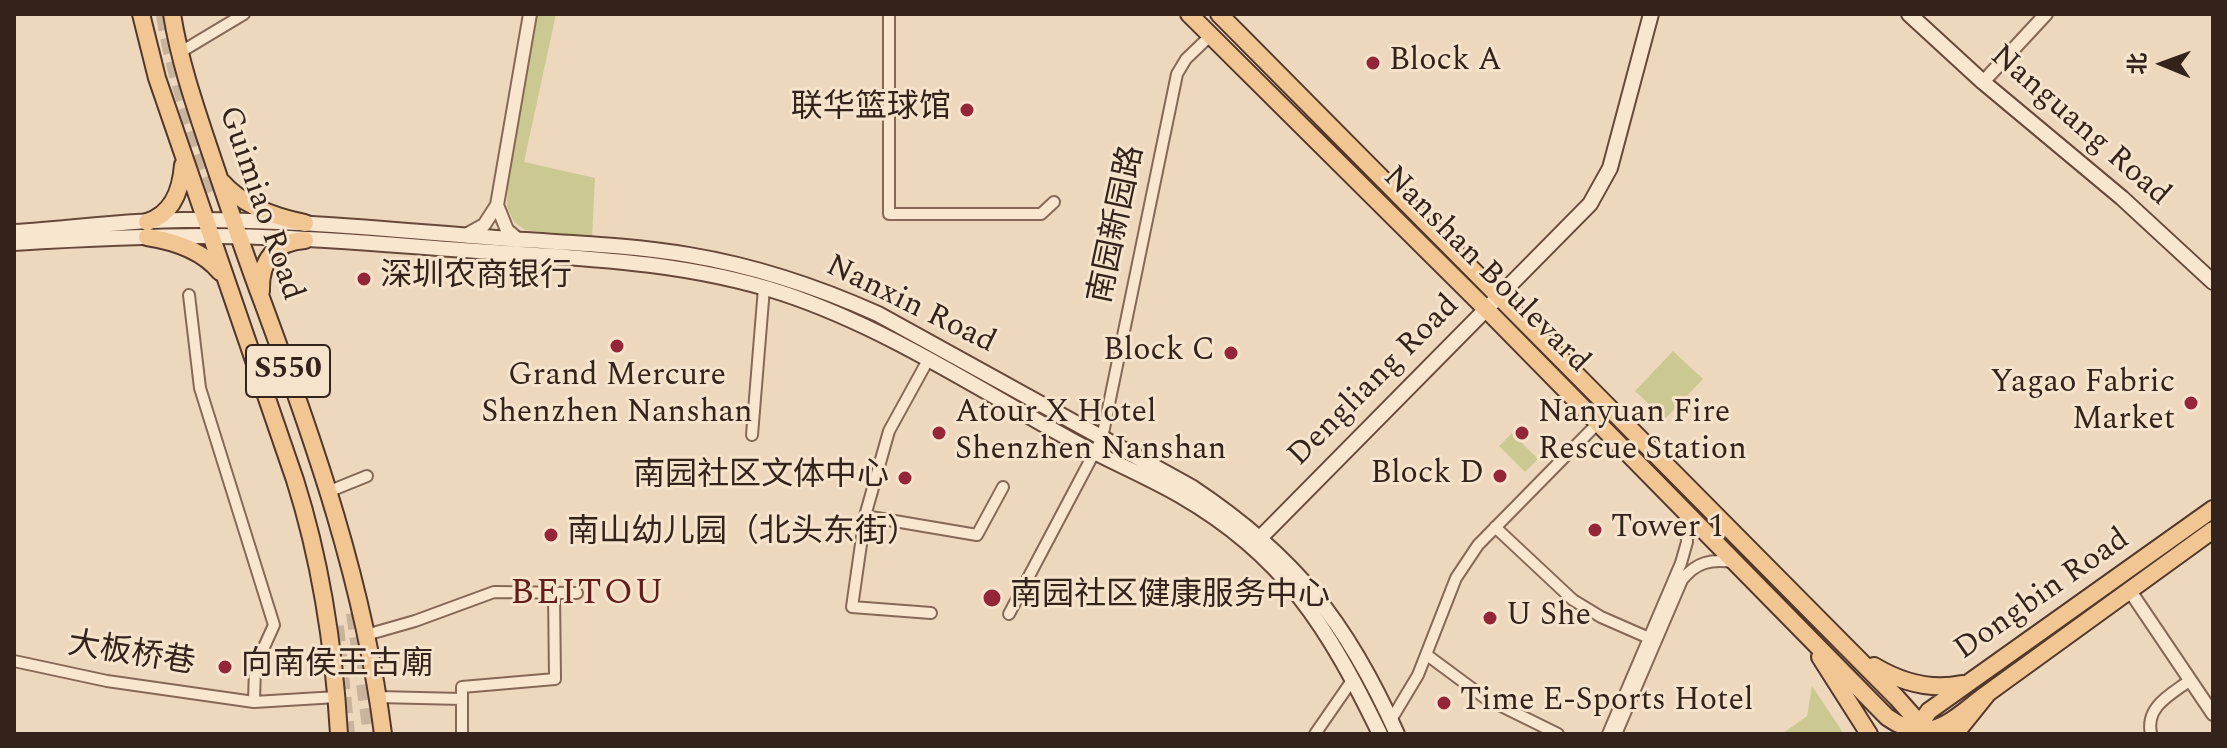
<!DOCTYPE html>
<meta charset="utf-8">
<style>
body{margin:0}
#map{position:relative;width:2227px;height:748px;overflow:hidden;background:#edd8bd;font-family:Spectral,"Noto Sans SC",serif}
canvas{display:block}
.frame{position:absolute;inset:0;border:16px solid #34231b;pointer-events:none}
.north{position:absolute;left:2123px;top:24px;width:80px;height:80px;-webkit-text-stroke:6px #f5e3cc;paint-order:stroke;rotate:271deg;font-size:22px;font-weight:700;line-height:32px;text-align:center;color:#34231b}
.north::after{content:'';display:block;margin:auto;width:28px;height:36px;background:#34231b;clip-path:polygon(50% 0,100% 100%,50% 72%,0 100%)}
</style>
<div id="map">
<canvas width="2227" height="748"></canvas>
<div class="frame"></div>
<div class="north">北</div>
</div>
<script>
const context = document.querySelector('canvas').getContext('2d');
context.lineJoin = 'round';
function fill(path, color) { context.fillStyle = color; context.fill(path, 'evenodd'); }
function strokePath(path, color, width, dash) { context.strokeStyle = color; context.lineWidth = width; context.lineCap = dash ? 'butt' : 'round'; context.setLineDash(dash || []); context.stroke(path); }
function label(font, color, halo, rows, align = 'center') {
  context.font = font + ' Spectral,"Noto Sans SC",serif'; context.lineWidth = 6; context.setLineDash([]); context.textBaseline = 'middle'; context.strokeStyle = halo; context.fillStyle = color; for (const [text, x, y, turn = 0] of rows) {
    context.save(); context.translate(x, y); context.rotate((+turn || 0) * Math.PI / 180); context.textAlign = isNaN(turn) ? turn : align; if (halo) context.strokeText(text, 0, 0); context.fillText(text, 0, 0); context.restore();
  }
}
fill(new Path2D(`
 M534,14H556L524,162L595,178L592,237L525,230L514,222L507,207L508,173Z
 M1673,351L1703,379L1665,419L1635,391Z
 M1512,433L1538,459L1525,472L1499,446Z
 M1812,686L1844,734H1782L1807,716Z`), '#cbc991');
strokePath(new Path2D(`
 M164,14C173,76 196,137 217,196
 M354,613L371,734
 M336,626L347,734`), '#c8b49d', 16, [16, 8]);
const minor = new Path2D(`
 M889,14V214H1041L1054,202
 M179,53L244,14
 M189,295L200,388L274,625L255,667L254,702
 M928,360L889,431L865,516L852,607L931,613
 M752,435L764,288
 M330,491L367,476
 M865,516L977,535L1003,487
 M1495,527L1573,600L1601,617L1649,638
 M1009,614L1102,438L1177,74L1186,59L1211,35
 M366,635L415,621L494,592L577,593
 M1427,655L1485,698L1558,734
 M14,661L107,681L254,702L337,697
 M378,697L462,699V687L555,679L554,593
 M462,699V734
 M1391,720L1418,675L1456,578L1478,545L1597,424
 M1315,734L1353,679
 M1608,734L1681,563L1687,542L1685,514
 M1616,734L1682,580C1696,562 1711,559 1733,562
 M2151,734C2145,707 2170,695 2189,681`);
const tertiary = new Path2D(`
 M1983,82L2046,14
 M497,205L507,230L519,240
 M464,236L484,225L497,205L530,14
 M2130,591L2213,714`);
const secondary = new Path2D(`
 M1909,14L1983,82L2122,198L2213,282
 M14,232C70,229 127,220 183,220C287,219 392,230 496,238C560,243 625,244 689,255C755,266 818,287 878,314L1193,488C1295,556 1347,622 1397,734
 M14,243C96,238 179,234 261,237C333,239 405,246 477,251C580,258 683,261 782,293C882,326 972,385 1064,436C1102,458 1143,474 1181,496C1285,556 1329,629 1380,734
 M1261,537L1590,204L1610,168L1651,14`);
const primary = new Path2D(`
 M141,14L157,78L295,480C321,562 334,648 339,734
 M172,14C179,58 193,100 207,142C225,196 243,250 263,303C315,444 364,584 383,734
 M1189,14L1487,310L1887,717C1931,748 1952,719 1988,693
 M1219,14L1897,698L1913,716L1921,734
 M222,182C243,206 275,217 305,223
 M147,222C173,214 181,190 183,165
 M147,237C173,241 203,251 220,272
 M261,291C260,261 274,242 305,240
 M1820,657L1869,734
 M1874,666C1901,682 1930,691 1962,684
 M1914,732L1929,711L2213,509
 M1955,734L1988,693L2213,530`);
strokePath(minor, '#856856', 14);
strokePath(tertiary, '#856856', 16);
strokePath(secondary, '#67493a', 18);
strokePath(primary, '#52372b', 20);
strokePath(minor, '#f9e6cf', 10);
strokePath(tertiary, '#f9e6cf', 12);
strokePath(secondary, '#f9e6cf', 14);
strokePath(primary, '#f2c693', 16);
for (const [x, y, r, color] of [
 [1373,63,8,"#942637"],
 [967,110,8,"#942637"],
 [364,279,8,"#942637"],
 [617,346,8,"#942637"],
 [1231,353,8,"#942637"],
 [2191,403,8,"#942637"],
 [939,433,8,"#942637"],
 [1522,433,8,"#942637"],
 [1500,476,8,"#942637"],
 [905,478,8,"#942637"],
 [1595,530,8,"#942637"],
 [551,535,8,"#942637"],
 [992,598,10,"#942637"],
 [1490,618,8,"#942637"],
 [225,667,8,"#942637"],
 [1444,703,8,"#942637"]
]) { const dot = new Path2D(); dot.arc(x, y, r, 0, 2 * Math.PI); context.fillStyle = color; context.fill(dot); strokePath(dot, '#f5e3cc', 3); }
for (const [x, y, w] of [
 [288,371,84]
]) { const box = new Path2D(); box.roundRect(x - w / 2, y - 26, w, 52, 6); context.fillStyle = '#f5e3cc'; context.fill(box); strokePath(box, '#34231b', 2); }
label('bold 30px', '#34231b', null, [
 ["S550",288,371]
]);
label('32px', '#34231b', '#f5e3cc', [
 ["Block A",1389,63],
 ["联华篮球馆",951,110,"right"],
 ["深圳农商银行",380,279],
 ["Block C",1215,353,"right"],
 ["Grand Mercure",617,378,"center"],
 ["Shenzhen Nanshan",617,415,"center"],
 ["Yagao Fabric",2175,385,"right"],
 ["Market",2175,422,"right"],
 ["Atour X Hotel",955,415],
 ["Shenzhen Nanshan",955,452],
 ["Nanyuan Fire",1538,415],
 ["Rescue Station",1538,452],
 ["Block D",1484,476,"right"],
 ["南园社区文体中心",889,478,"right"],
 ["Tower 1",1611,530],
 ["南山幼儿园（北头东街）",567,535],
 ["南园社区健康服务中心",1010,598],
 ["U She",1506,618],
 ["向南侯王古廟",241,667],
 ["Time E-Sports Hotel",1460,703]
], 'left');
label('32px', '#34231b', '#f5e3cc', [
 ["Nanguang Road",2079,127,41],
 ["Guimiao Road",259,204,71],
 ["南园新园路",1119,225,-78],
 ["Nanshan Boulevard",1485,271,45],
 ["Nanxin Road",910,306,26],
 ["Dengliang Road",1375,382,-45],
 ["Dongbin Road",2043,596,-35],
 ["大板桥巷",131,656,9]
]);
context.letterSpacing = '2px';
label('36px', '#611e1a', '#f5e3cc', [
 ["BEITOU",588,596]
]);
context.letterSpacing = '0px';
</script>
